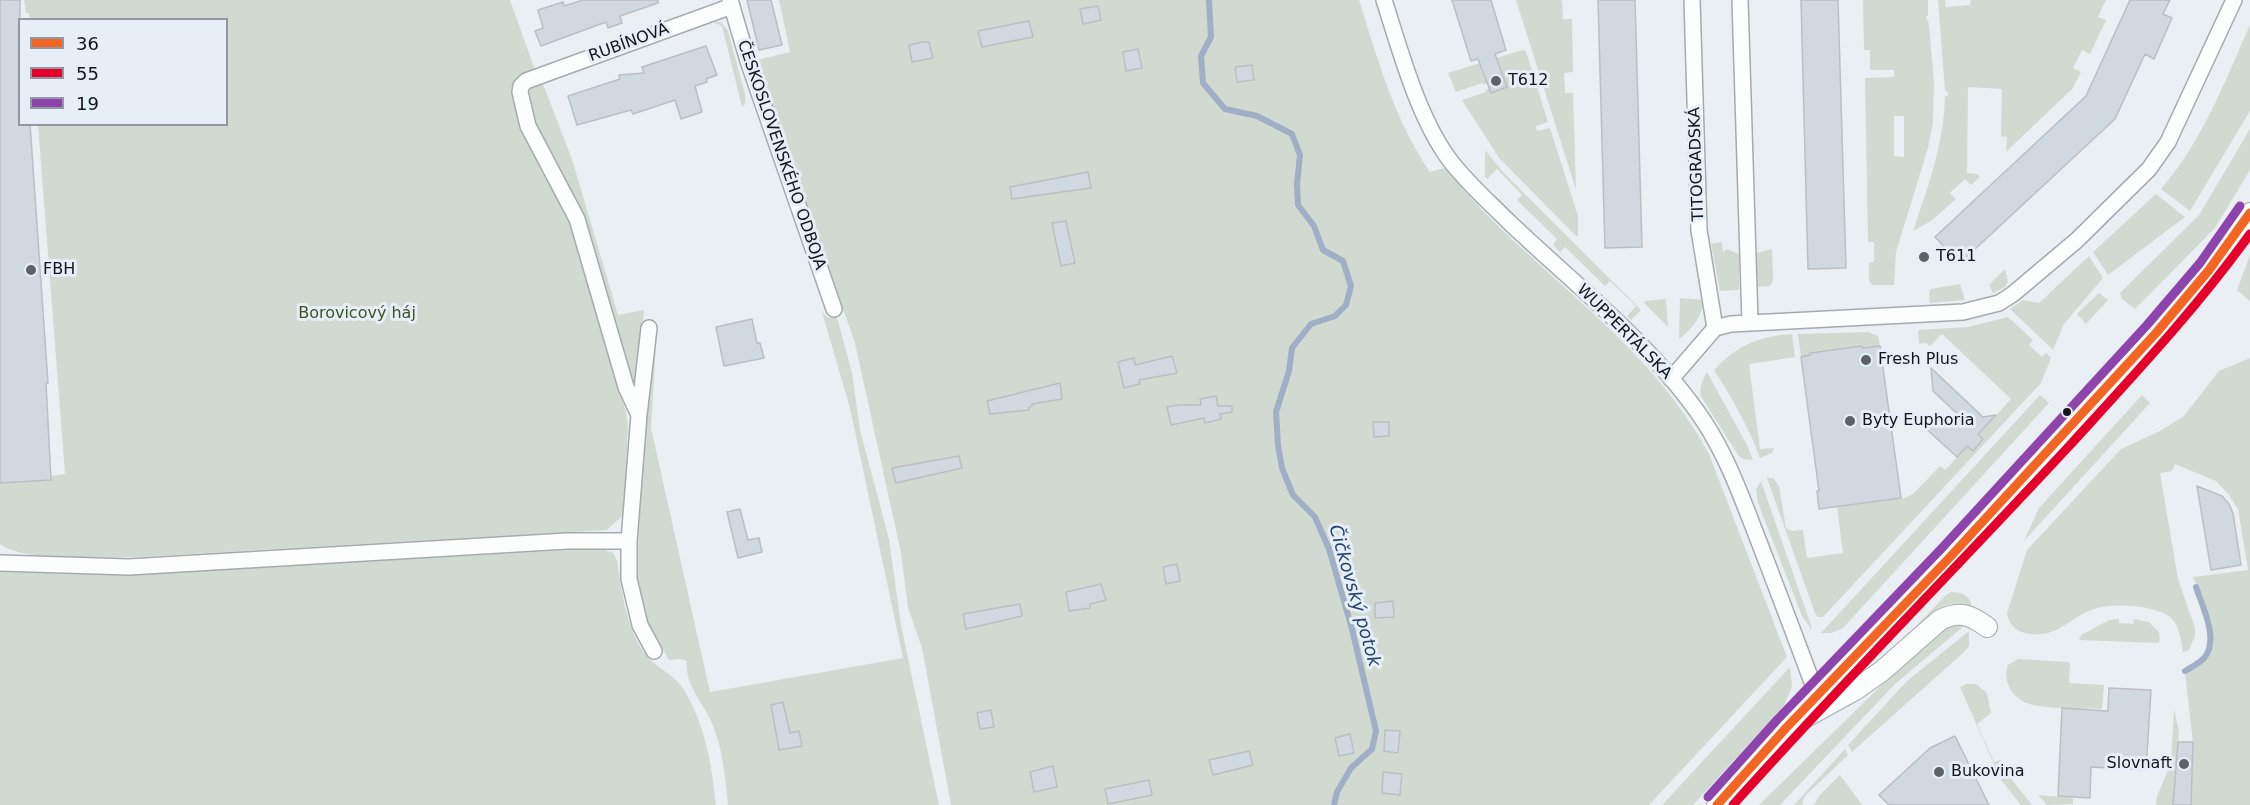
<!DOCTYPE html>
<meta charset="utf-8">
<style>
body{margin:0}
#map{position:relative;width:2250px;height:805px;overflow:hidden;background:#eaeff4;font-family:"DejaVu Sans",sans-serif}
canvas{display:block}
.legend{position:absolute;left:18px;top:18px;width:210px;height:108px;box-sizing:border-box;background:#e6eff8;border:2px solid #92989f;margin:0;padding:8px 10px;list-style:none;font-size:18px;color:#131619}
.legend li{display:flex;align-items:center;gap:12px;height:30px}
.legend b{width:30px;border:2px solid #92989f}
</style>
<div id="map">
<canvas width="2250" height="805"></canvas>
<ul class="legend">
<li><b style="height:8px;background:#f26522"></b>36</li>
<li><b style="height:8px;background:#e4002b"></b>55</li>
<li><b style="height:8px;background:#8e44ad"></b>19</li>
</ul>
</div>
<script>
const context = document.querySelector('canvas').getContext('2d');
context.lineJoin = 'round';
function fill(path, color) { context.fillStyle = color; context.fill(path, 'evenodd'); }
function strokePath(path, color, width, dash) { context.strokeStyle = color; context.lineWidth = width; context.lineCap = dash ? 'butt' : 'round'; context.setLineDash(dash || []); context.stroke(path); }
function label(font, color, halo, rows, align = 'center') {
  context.font = font + ' "DejaVu Sans",sans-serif'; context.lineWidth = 6; context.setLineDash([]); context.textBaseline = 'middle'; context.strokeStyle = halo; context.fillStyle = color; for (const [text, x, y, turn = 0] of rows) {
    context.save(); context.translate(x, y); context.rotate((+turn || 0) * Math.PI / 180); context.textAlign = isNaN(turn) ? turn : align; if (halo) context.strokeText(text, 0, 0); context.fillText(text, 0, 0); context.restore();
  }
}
fill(new Path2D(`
 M24,0H510L535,70L525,74L517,82L569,215L626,412L628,427L624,509L621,517L607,530L138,557C107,557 22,562 0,544V483L51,480V476L65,474L38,125L226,124V20L30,19L29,13H26Z
 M779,0H1359C1378,60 1394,119 1430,172L1445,168C1458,183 1470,198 1484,212C1562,291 1656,354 1709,454L1787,657L1649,805H951L922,648L908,608L901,553L855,343L771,105L757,60L790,52Z
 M1516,0H1562L1563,19H1572L1573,72L1564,73L1565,93H1573L1576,190Z
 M1863,0H1928V16H1926L1929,24L1934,82L1933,122L1928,148L1896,252L1894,285H1872L1869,281V263L1874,262V242H1868L1865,78L1894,77V70H1870V50H1864ZM1894,116H1904V157L1894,156Z
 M1938,0H1945L1946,7L1970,5L1971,0H2106L2098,17L2106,20L2090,54L2082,50L2073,68L2081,72L2073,88L2006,152L2007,137L2001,136L2002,89L1968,87L1967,173L1977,174L1980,177L1971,185L1965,179L1950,193L1956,199L1931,221L1913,231C1928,187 1944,143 1945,96H1948V92L1945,91Z
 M713,22H721L728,31L745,94V104L742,107L722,26Z
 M2250,25V111L2190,211L2161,189C2202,142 2225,81 2250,25Z
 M1522,50L1526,51L1548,122L1536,126L1537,131L1550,128L1578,216V236H1576L1499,158L1462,100L1486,92L1485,90L1489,89L1491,93L1486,79L1487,83L1484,85L1482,83L1456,92L1448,73Z
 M543,84L572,159L618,315L644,310L637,388L634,386L614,322L525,102L528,88Z
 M2250,129V170L2215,228L2135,309L2122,299L2120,293L2199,215Z
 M1485,150L1503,172L1663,332L1641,310L1631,320L1627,316L1636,306L1610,281L1605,286L1565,247L1560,252L1553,245L1557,239L1517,200L1522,195L1497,169L1487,179L1485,176Z
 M2156,194L2185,217L2108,275L2093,252Z
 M1722,242L1723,253L1726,249L1739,254V290L1720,291L1711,244Z
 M1772,249L1773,281L1770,286L1757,287V253Z
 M2250,255V301L2237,290Z
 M2089,256L2103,278L2064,324L2053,350L2010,309L2023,300L2039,303Z
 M2005,269L2008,282L2005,287L1993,293L1989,285Z
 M1960,284L1965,300L1930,303L1929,293L1931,289Z
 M2099,293L2108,300L2086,324L2077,314Z
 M1680,298L1704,300C1701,318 1693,328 1679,339Z
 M1666,299L1668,326H1667L1644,303L1645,301Z
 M822,312L828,318L835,317L838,320L852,373L860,430L889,539L901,625L939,805H728C725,777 723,747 711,721C702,701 684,684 687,661L680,659L669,660L643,614L637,587L636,569L653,327L657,326L651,428L710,692L903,658L850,408Z
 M2008,317L2033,340L2029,345L2042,357L2046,353L2051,358L2041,383L1823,617H1818L1815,613L1767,478H1773L1779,486L1786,528L1792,531L1803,530L1807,558L1843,553L1837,507L1905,498L1913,494L1940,466L1947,471L1946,469L1967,447L1973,451L1984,439L1979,434L2011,399L1942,334L1930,346L1926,343L1919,344L1918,330L1968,327Z
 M1868,332L1878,336L1880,346L1845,348V350L1828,353L1827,350L1811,352L1810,355L1801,357L1798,334Z
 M1792,334L1795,357L1749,364L1760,449L1774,448L1772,453L1760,458C1749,427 1732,398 1714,370C1736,346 1759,336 1792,334Z
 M2250,358V805H2191L2193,743L2185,672C2193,668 2203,663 2208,655C2220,633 2201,599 2193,577L2248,570L2238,509L2229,495L2216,481L2175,464L2172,471L2160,473L2178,579L2195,628V636L2189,650L2183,652C2181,640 2180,626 2170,617C2155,605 2115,603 2097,608C2072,614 2057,641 2025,633C2014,630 2009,624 2007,613L2027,550L2121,449L2160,431L2184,416L2219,371Z
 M1707,372L1747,445L1753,460L1743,459L1738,455L1702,398C1698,389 1702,381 1707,372Z
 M2040,395L2049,403L1843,628L1831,633H1821Z
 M2142,395L2150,403L2024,541L2039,508Z
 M1761,481L1812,628L1811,629L1802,616L1758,503L1756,489Z
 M588,549H601L613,553L617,560C622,591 626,631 647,656C658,669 675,675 684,690C705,724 712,766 716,805H0V572L117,575Z
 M1951,592C1963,592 1970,596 1972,607C1959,601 1946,603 1934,611L1883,664L1881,663L1946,595Z
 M2119,619V623L2133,624L2134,619L2149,622L2159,632L2160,641L2158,643L2079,640L2081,635L2109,620Z
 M1957,624L1964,626L1895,684L1780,805H1759L1894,673L1948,627Z
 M1969,631V646L1963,653L1852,752L1848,745L1907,681Z
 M2018,659L2068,662L2070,664L2069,683L2104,685L2102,709C2083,708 2044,710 2027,703C2012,698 2002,680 2008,665Z
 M1790,667L1792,687L1784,706L1693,805H1662Z
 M1966,684H1976L1987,693L1991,713L1977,724L1994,762L2001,760L2009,776L2032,805H2021L2001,780L1960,687Z
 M2174,709L2179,731L2173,805H2156L2157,796L2171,763Z
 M1845,749L1848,755L1804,797L1802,805H1794Z
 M1840,775L1862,805H1814L1819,796Z
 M2038,795L2073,798V804L2047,805Z`), '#d1dad0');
strokePath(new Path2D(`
 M1209,0L1211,37L1201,56L1203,83L1225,109L1257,116L1292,134L1300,155L1297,184L1298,205L1314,226L1323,250L1343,261L1351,286L1346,305L1335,316L1311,324L1292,348L1289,371L1276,412L1278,445L1282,468L1293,495L1315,517L1329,549L1352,629L1376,731L1372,749L1351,768L1337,792L1334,805
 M2185,671C2192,667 2200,663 2205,657C2219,638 2202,606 2196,587`), '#9eafc6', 6);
const building = new Path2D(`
 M0,0H20V124H30L48,383H46L51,480L0,483Z
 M583,0H658V3L620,16L622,23L608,28L606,22L541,46L535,31L543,28L538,10L563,2L564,6Z
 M747,0H771L782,45L759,50Z
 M1452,0H1491L1506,50L1495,54L1507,87L1491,93L1478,59L1471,61Z
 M1598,0H1635L1642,247L1605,248Z
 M1801,0H1838L1846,268L1808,269Z
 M2130,0H2170L2163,14L2172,18L2154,59L2145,54L2115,119L1960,263L1935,237L2086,96Z
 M1098,6L1101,20L1083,24L1080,9Z
 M1029,21L1033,37L982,47L978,31Z
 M923,42H929L933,58L912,62L909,45Z
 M706,46L717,75L706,79L707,82L695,86L702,112L681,119L675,100L633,114L631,110L577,125L568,96L620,79L619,75L644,73L642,67Z
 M1138,49L1142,68L1126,71L1123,52Z
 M1252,65L1254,80L1237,82L1235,67Z
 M1088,172L1091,188L1012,199L1010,187Z
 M1066,221L1075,263L1061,266L1052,223Z
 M752,319L757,343H760L764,358L724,366L716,327Z
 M1862,346V348L1880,346L1901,498L1819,509L1817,491H1819L1801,357L1810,355V353Z
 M1172,356L1177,373L1139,380L1140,384L1124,388L1118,362L1134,358L1135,365Z
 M1931,368L1983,417L1996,415L1978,434L1983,439L1973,451L1967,446L1957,457L1922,425L1963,419L1933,391Z
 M1060,383L1062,399L1032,404V406L1029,407V410L990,414L987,401Z
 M1216,396L1218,406H1232V412L1220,414L1221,419L1205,423L1204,418L1171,425L1167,407L1179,405H1201L1200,399Z
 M1373,422H1389V436L1374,437Z
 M959,456L962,468L896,483L892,468Z
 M2197,486L2222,496L2229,504L2233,513L2241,565L2211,570Z
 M740,509L748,540L759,538L762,552L738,558L727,512Z
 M1177,564L1180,581L1166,584L1163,567Z
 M1101,584L1106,600L1090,604V608L1069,611L1066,592Z
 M1393,601L1394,617L1375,618V603Z
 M1020,604L1022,616L966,629L963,614Z
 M2109,688L2151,690L2146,770L2091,767L2090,798L2058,796L2062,708L2108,711Z
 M783,702L790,733L799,731L802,746L779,750L771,705Z
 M991,710L994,727L980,729L977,713Z
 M1385,730L1400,731L1398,753L1384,751Z
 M1350,734L1354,753L1339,756L1335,738Z
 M1955,736L1989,805H1889L1879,795L1930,748Z
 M2178,742H2193L2191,805H2173Z
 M1249,751L1253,765L1213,775L1209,760Z
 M1053,766L1057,787L1034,792L1030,772Z
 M1383,772L1402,774L1400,795L1382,793Z
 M1149,780L1152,795L1108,804L1105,789Z`);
fill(building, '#d0d8e0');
strokePath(building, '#bbbfc2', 1.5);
const minor = new Path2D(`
 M730,0L748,61L834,309
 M1384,0C1400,50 1418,117 1449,159C1466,182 1489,202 1509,222C1575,285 1651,343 1703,420C1729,459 1744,504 1761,547C1780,597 1799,646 1817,696
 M1692,0L1699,230L1715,328
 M1740,0L1750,322
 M1671,379L1715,328L1731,324L1963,312L1999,303L2013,294L2077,240L2149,169L2168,142L2234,0
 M639,415L649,328
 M0,563L129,567L567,541H629
 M654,651L640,625L629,579V541L639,415L626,387L577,219L528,126L520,92L521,86L526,81L732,6`);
const tertiary = new Path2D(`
 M1804,718L1855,690L1882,671L1940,620C1959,610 1971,615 1987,627
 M1717,805L1786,728L1951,556L2156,333L2209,270L2250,213`);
strokePath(minor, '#a6aaae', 18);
strokePath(tertiary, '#a6aaae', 22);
strokePath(minor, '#fcfdfd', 15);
strokePath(tertiary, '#fcfdfd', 20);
strokePath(new Path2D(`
 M1717,805L1786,728L1951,556L2156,333L2209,270L2250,213`), '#f26522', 9);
strokePath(new Path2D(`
 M1733,805C1843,682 1959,565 2071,444C2133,376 2196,309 2250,234`), '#e4002b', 9);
strokePath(new Path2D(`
 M1708,797L1777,720L1942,548L2147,325L2200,263L2240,206`), '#8e44ad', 9);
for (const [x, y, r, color] of [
 [1496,81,6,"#5e6266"],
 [1924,257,6,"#5e6266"],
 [31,270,6,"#5e6266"],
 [1866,360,6,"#5e6266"],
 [2067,412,5,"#131619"],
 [1850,421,6,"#5e6266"],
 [2184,764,6,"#5e6266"],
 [1939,772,6,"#5e6266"]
]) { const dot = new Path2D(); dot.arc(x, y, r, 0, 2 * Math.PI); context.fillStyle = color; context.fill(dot); strokePath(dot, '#e6eff8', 2); }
label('16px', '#131619', '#e6eff8', [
 ["RUBÍNOVÁ",629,43,-20],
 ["ČESKOSLOVENSKÉHO ODBOJA",781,155,71],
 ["TITOGRADSKÁ",1697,164,-92],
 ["WUPPERTÁLSKA",1624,332,45]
]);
label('16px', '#131619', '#e6eff8', [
 ["T612",1508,81],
 ["T611",1936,257],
 ["FBH",43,270],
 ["Fresh Plus",1878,360],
 ["Byty Euphoria",1862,421],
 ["Slovnaft",2172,764,"right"],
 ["Bukovina",1951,772]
], 'left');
label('16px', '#3c5422', '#e6eff8', [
 ["Borovicový háj",357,314]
]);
label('italic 18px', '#24426c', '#e6eff8', [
 ["Čičkovský potok",1354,596,74]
]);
</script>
